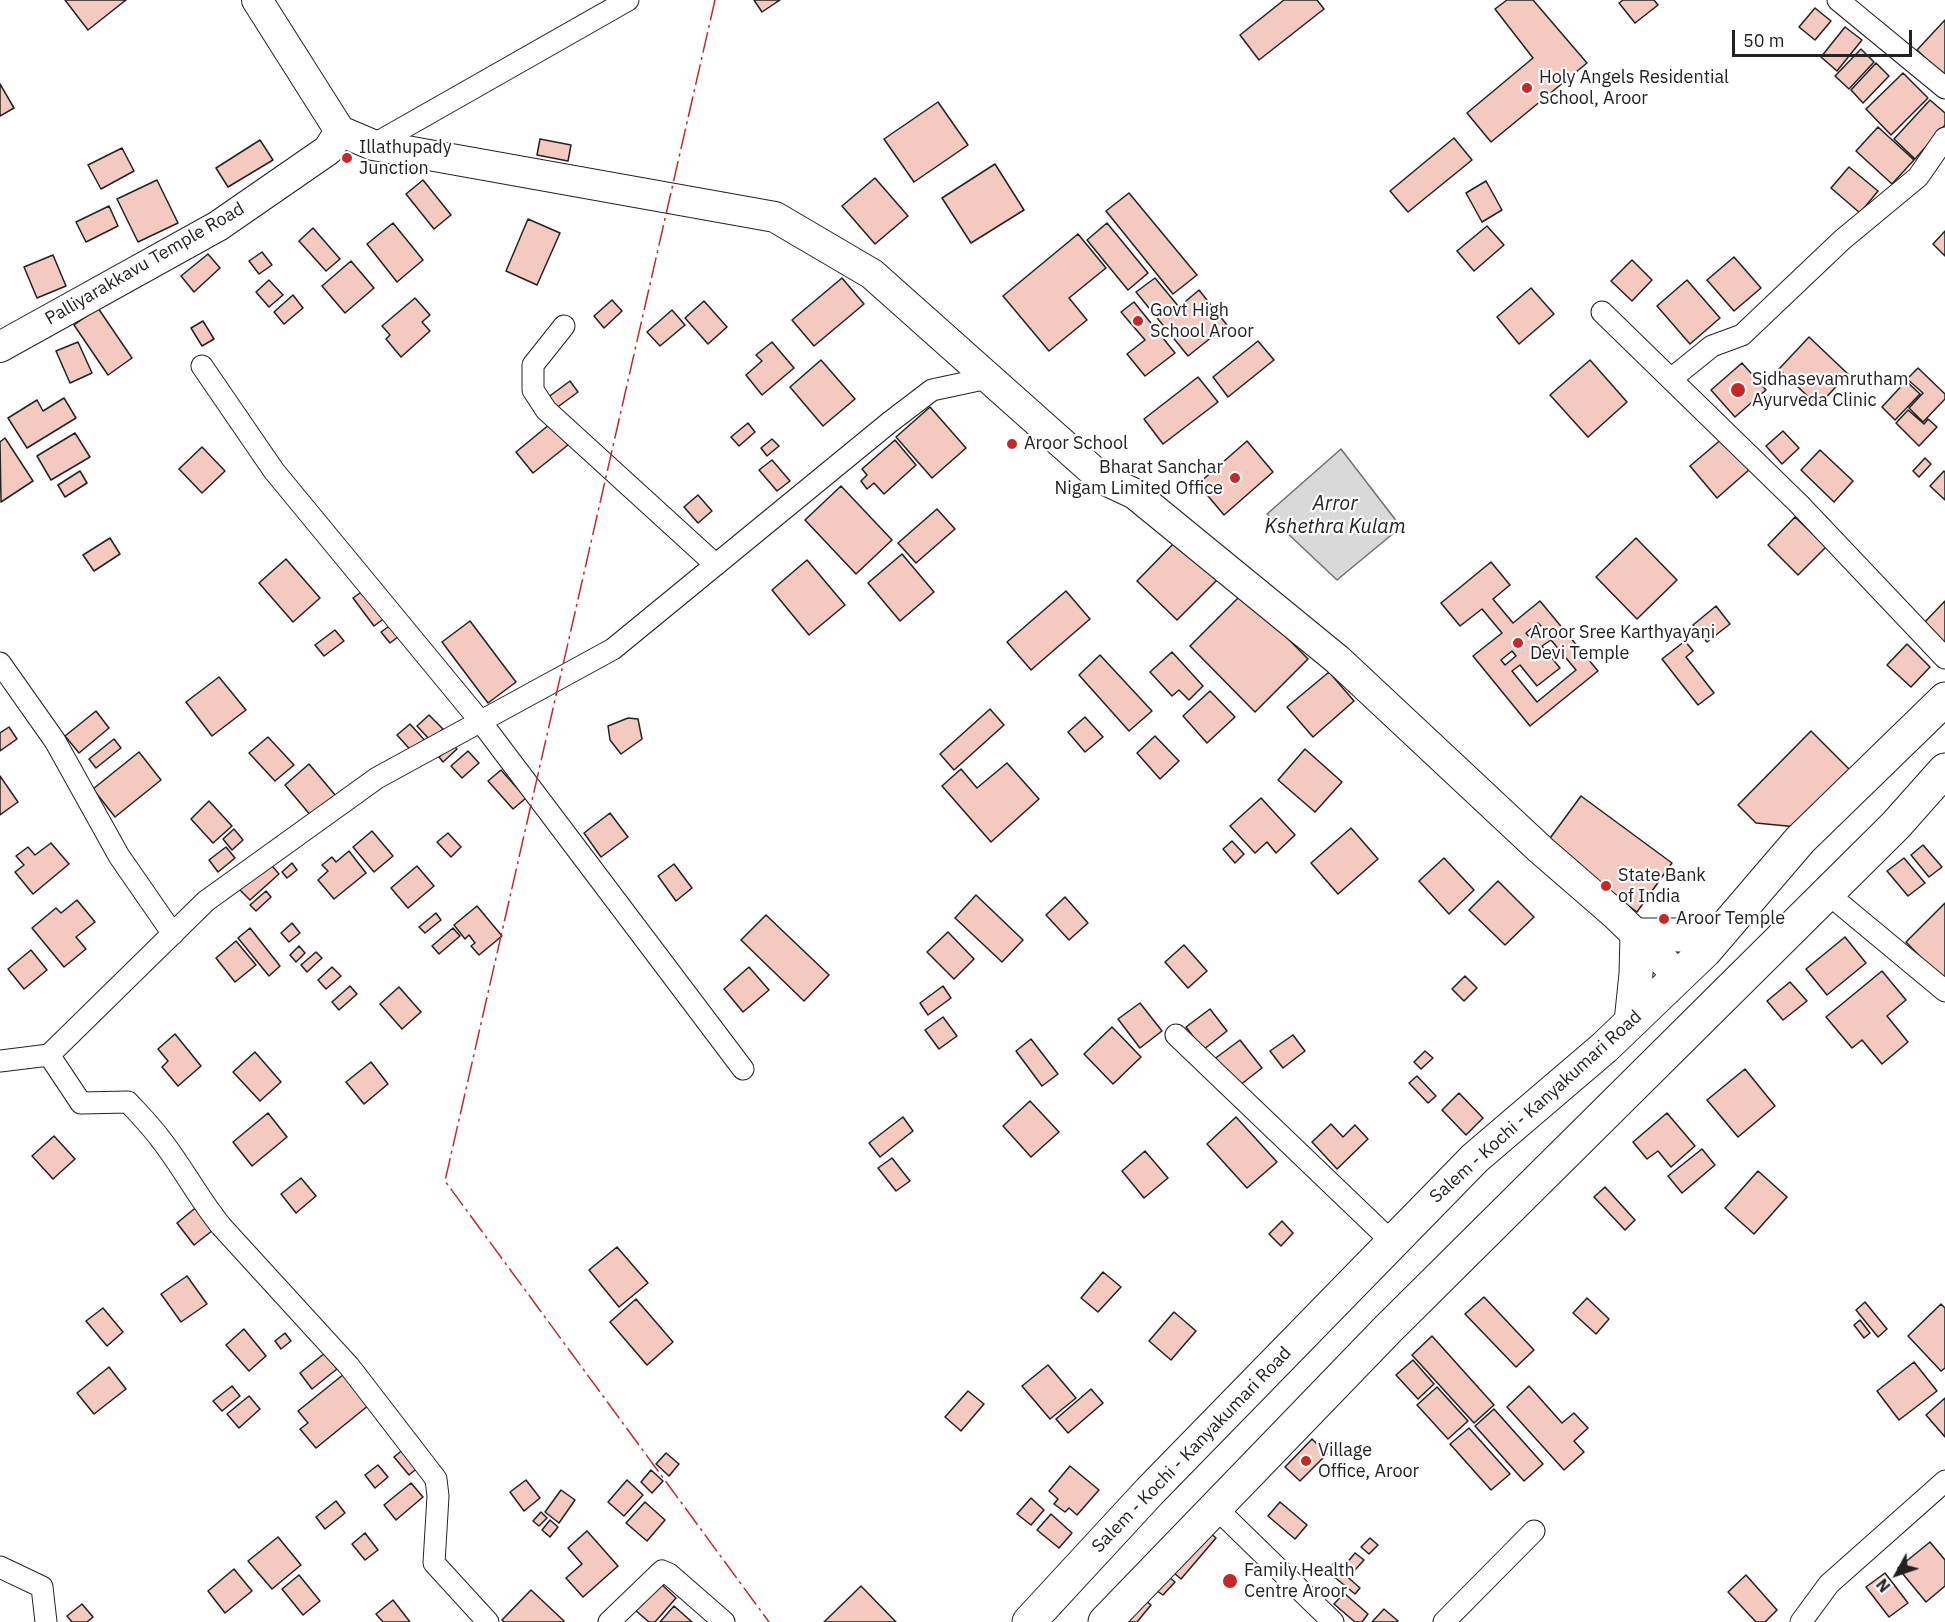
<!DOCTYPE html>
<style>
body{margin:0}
#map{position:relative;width:1945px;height:1622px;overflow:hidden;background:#fff;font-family:"IBM Plex Sans",sans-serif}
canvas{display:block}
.north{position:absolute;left:1867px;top:1544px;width:60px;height:60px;-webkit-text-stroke:4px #fff;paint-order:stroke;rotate:230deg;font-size:16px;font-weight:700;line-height:24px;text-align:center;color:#222}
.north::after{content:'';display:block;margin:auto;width:21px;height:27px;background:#222;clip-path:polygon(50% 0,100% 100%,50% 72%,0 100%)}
.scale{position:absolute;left:1732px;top:30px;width:180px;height:27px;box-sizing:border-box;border:3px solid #222;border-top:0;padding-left:8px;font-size:18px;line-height:21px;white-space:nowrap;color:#222;-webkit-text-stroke:4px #fff;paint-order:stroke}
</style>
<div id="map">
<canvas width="1945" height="1622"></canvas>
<div class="north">N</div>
<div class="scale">50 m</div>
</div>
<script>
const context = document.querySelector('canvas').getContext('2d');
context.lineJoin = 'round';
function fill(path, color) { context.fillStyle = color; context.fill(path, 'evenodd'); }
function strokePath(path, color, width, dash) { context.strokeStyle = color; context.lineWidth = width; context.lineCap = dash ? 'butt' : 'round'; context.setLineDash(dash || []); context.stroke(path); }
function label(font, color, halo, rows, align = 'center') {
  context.font = font + ' "IBM Plex Sans",sans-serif'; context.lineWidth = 4.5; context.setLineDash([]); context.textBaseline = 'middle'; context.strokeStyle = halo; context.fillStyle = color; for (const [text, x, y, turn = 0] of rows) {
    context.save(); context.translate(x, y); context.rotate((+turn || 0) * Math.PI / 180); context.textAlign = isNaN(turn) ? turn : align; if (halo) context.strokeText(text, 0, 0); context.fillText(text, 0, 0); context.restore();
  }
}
const water = new Path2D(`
 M1341,449L1401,527L1337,580L1267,514Z`);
fill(water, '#d9d9d9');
strokePath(water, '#6f6f6f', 1.5);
const building = new Path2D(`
 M65,0H126L88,30Z
 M754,0H780L762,12Z
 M1284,0H1317L1324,9L1259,60L1240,35Z
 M1507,0H1533L1587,63L1491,142L1467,113L1533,58L1495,9Z
 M1623,0H1654L1658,5L1635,23L1619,3Z
 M1815,8L1831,21L1815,40L1799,27Z
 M1945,20V77L1917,50Z
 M1845,27L1862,40L1837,71L1821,57Z
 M1861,49L1874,62L1849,89L1835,76Z
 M1876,63L1889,76L1863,103L1851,90Z
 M1903,73L1928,98L1891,135L1866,109Z
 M0,84L14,108L0,116Z
 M1930,100L1945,113V125L1915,159L1894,139Z
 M938,102L968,145L914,182L884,139Z
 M1878,127L1914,160L1892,184L1856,151Z
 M1454,138L1472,160L1408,212L1390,191Z
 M540,139L571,145L568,161L537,155Z
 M260,140L273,160L228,187L216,168Z
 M122,148L134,171L101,189L88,165Z
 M995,164L1024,210L971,243L942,198Z
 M1849,167L1878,191L1860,213L1831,188Z
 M875,178L908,216L875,244L842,206Z
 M157,180L178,223L138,242L117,199Z
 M423,180L451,215L434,229L406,194Z
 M1486,181L1502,210L1482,222L1466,193Z
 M1129,193L1197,275L1173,294L1106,211Z
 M109,206L118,226L86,242L76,222Z
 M528,219L560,233L537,285L506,271Z
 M393,223L423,260L397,282L367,244Z
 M1107,223L1148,273L1128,290L1087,240Z
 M1487,226L1504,245L1474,271L1457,251Z
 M313,228L340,259L326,271L299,241Z
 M1945,231V256L1933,244Z
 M1078,234L1106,268L1069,298L1087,320L1049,351L1003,296Z
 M262,252L272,265L259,274L249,261Z
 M208,254L220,268L194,292L181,276Z
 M53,255L66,286L37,298L24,267Z
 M1734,257L1761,288L1734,311L1707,280Z
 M1632,260L1652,280L1632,301L1611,281Z
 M351,261L374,288L345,313L322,286Z
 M842,278L864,304L814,346L792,320Z
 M1155,278L1179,307L1199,290L1227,325L1188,356L1136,292Z
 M269,280L283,295L269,307L256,292Z
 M1687,280L1720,318L1690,344L1657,306Z
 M1531,288L1554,314L1519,344L1497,317Z
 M293,295L303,308L284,324L274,312Z
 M415,298L430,315L422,322L430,331L401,357L386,339L390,335L382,326Z
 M612,300L622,311L604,328L594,316Z
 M704,301L727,327L708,344L685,318Z
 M1134,302L1175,353L1145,376L1127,354L1145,340L1121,312Z
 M98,308L132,358L108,375L74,325Z
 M672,310L685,325L660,346L647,332Z
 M203,321L214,339L202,346L191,328Z
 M1809,337L1848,374L1818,406L1779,369Z
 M1258,341L1274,360L1228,397L1213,377Z
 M78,342L92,373L70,383L56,351Z
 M772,342L794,368L762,395L746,375L762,361L756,355Z
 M821,360L855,399L823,426L790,387Z
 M1590,360L1627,402L1588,437L1550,395Z
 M1742,363L1766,390L1735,417L1711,390Z
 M1918,368L1945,394V399L1923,422L1909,408L1923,393L1907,379Z
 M1198,377L1218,402L1163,444L1144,419Z
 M570,381L578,392L555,409L547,398Z
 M1906,381L1920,394L1895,420L1882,407Z
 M64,398L76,418L27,448L8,418L37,400L43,411Z
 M930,407L966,448L932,478L896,437Z
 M1908,410L1924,424L1928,419L1937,427L1919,446L1896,423Z
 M748,423L755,432L739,446L731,437Z
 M550,424L568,445L533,473L516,452Z
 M1783,431L1799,448L1782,464L1766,446Z
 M75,433L90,457L51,480L37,456Z
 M5,438L33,481L1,502L0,442Z
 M1723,438L1750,469L1717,498L1690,466Z
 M772,439L779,446L767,456L761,448Z
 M895,440L916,465L884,494L874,483L867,489L861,481L867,475L862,469Z
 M1247,441L1273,472L1224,515L1198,484Z
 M202,447L225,471L202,493L179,469Z
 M1820,450L1853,481L1834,502L1801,470Z
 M1925,458L1931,464L1919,477L1913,471Z
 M772,460L790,481L777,491L759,470Z
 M80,471L87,483L65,497L58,485Z
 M1944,471L1945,472V500L1930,486Z
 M841,486L892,540L856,574L805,520Z
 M698,495L712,511L698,523L684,507Z
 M937,509L955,529L916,563L898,543Z
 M1795,517L1826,547L1798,575L1768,545Z
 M110,538L120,554L94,571L83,555Z
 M1179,538L1220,577L1177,620L1137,581Z
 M1636,538L1677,580L1637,619L1596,577Z
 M902,554L934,592L900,621L868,583Z
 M286,559L320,598L293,622L259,583Z
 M807,560L845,605L809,635L772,590Z
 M1491,562L1510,585L1493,599L1513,623L1540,601L1598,671L1530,726L1473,656L1502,633L1482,609L1460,626L1441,603ZM1538,623L1544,629L1531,639L1526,633ZM1551,640L1576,670L1537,702L1512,671L1520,665L1537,686L1560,668L1542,646ZM1512,651L1516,656L1505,665L1501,660Z
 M368,587L389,615L374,626L353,598Z
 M1066,591L1090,619L1031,670L1007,642Z
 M1243,593L1308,659L1255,712L1190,646Z
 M1945,601V647L1921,626Z
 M1716,606L1730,624L1707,642L1693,625Z
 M470,621L516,682L488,703L442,642Z
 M395,622L403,633L390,643L381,632Z
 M335,630L344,641L324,656L315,645Z
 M1685,641L1693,651L1686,657L1714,693L1698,705L1662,659Z
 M1907,644L1930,667L1911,687L1887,665Z
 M1172,652L1203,686L1189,700L1179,690L1172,696L1150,672Z
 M1100,655L1152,711L1129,731L1079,675Z
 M1329,672L1354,701L1313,737L1287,707Z
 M219,677L246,710L212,736L186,702Z
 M1210,691L1235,717L1207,743L1183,716Z
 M990,709L1004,725L954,770L940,754Z
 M96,711L109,728L79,753L65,736Z
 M429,715L443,729L430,740L417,726Z
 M1085,717L1103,737L1085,752L1068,732Z
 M628,718L638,719L642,739L621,754L610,740L608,726Z
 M410,724L428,744L416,756L397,735Z
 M9,727L17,739L0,751V733Z
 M1811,731L1851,771L1797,827L1756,823L1738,805Z
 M1155,736L1179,761L1160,779L1137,753Z
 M268,737L294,765L275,781L249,753Z
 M114,739L121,748L96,768L89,759Z
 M453,745L457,749L443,762L439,757Z
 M1305,749L1342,782L1315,812L1278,780Z
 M468,751L479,763L462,778L451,766Z
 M139,752L161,780L115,817L93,789Z
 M1007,763L1039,799L991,842L942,786L961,769L977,788Z
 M309,764L336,796L312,817L285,785Z
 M501,770L526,798L513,809L488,781Z
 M0,776L18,802L0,815Z
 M1581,796L1672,863L1637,912L1545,845Z
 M1261,798L1295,835L1276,853L1267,842L1255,853L1230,826Z
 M209,801L232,826L213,843L191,819Z
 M610,813L628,837L601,857L584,833Z
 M1351,828L1378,859L1338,894L1311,863Z
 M234,829L243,840L232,850L223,839Z
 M372,831L393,856L374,872L353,847Z
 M448,833L461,847L451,857L437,842Z
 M1232,841L1244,854L1235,863L1223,849Z
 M51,843L69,864L33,894L15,872L24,865L16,856L28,847L35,855Z
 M1923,845L1942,867L1929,877L1911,855Z
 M226,847L235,858L218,872L209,860Z
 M349,851L366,873L334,899L318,880L328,871L322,865L332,857L336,862Z
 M1444,858L1474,890L1449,914L1419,881Z
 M1904,858L1925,883L1908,896L1887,871Z
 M267,860L279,874L250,900L238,888Z
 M292,863L297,870L287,878L282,872Z
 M674,864L692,888L676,901L658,876Z
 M417,866L434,886L408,908L391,888Z
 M1498,881L1534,917L1505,945L1469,910Z
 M266,891L271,897L256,911L250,905Z
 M976,895L1023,940L1002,962L955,918Z
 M1065,897L1088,923L1069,940L1046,915Z
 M77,900L95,922L76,937L86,949L64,967L32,928L56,908L61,913Z
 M1945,903V982L1906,942Z
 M477,906L502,936L479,955L471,946L475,943L469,935L465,939L454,925Z
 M436,913L441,920L425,933L419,927Z
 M766,915L829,975L804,1001L741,940Z
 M292,923L300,933L289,942L281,933Z
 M250,928L280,966L269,976L238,938Z
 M453,928L460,936L439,954L432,946Z
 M948,932L974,959L954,979L927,952Z
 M1845,937L1866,963L1827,995L1806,969Z
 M236,941L256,965L235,982L216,958Z
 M1184,945L1207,971L1188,988L1165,962Z
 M299,946L305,953L296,962L290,955Z
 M31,950L47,970L24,989L8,969Z
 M316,952L322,958L307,972L301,965Z
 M332,967L341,976L326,989L318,980Z
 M749,967L769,990L743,1012L724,989Z
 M1882,971L1906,1000L1887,1016L1908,1042L1882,1064L1862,1040L1852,1048L1826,1017Z
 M1465,976L1477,988L1464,1001L1452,989Z
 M1790,982L1807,1001L1783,1020L1767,1001Z
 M350,986L357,994L339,1010L332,1002Z
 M943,986L951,998L928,1015L920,1003Z
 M399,987L421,1012L402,1029L380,1004Z
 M1140,1003L1162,1031L1140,1048L1118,1019Z
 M1210,1009L1227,1031L1203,1050L1186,1027Z
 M943,1017L957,1036L939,1049L925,1030Z
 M1112,1027L1141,1057L1113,1084L1084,1054Z
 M175,1034L201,1066L178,1086L162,1067L168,1061L158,1049Z
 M1293,1035L1305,1051L1283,1068L1270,1051Z
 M1031,1039L1058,1074L1042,1086L1016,1051Z
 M1240,1040L1262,1068L1235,1089L1213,1060Z
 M1425,1051L1433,1058L1421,1069L1414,1062Z
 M255,1052L281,1082L260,1101L233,1072Z
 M371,1062L388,1084L364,1104L346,1082Z
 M1745,1069L1775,1106L1738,1137L1707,1100Z
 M1417,1076L1436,1096L1428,1103L1409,1083Z
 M1459,1093L1483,1118L1466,1135L1442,1110Z
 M1030,1101L1059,1132L1031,1157L1003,1126Z
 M268,1113L287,1137L252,1166L233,1142Z
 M1667,1113L1695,1146L1671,1167L1658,1151L1647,1159L1633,1142Z
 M903,1117L913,1131L880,1157L869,1143Z
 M1236,1117L1277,1162L1247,1188L1207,1144Z
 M1331,1124L1343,1137L1355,1125L1368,1139L1337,1169L1312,1142Z
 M54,1136L75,1159L53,1179L32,1156Z
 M1702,1149L1715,1165L1682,1193L1668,1176Z
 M1145,1151L1168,1178L1144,1198L1122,1171Z
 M892,1158L910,1181L896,1191L878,1168Z
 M1758,1171L1787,1197L1754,1234L1725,1208Z
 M301,1178L316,1196L296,1213L281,1194Z
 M1605,1187L1635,1220L1625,1230L1594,1197Z
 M199,1205L217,1227L194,1245L177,1223Z
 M1282,1221L1293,1233L1281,1246L1269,1234Z
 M617,1247L648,1283L619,1307L589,1270Z
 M1103,1272L1121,1287L1098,1312L1081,1298Z
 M187,1276L207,1304L181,1322L161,1294Z
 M1484,1297L1534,1350L1516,1367L1465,1314Z
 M1587,1298L1609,1319L1596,1334L1573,1313Z
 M636,1299L673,1342L647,1365L610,1322Z
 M1865,1302L1887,1329L1878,1337L1856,1310Z
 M1941,1304L1945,1308V1368L1941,1371L1908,1336Z
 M103,1308L123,1332L107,1346L86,1321Z
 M1174,1312L1196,1331L1171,1360L1149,1341Z
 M1860,1320L1870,1333L1864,1338L1854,1325Z
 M244,1329L266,1356L249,1371L226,1345Z
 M285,1333L291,1341L281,1349L275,1341Z
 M1432,1336L1494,1405L1474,1423L1412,1355Z
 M325,1353L337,1369L312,1389L300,1373Z
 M1413,1360L1434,1384L1418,1399L1396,1375Z
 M1914,1362L1937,1391L1899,1420L1877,1391Z
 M1048,1365L1076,1398L1050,1419L1022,1386Z
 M109,1367L126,1389L94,1414L77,1393Z
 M344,1374L369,1405L316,1448L300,1429L308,1423L298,1411Z
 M232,1386L240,1396L222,1411L213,1401Z
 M1529,1386L1562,1423L1574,1413L1588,1428L1574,1441L1584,1452L1564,1470L1507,1407Z
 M1437,1387L1468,1421L1448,1439L1417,1405Z
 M1091,1389L1103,1403L1068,1433L1056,1419Z
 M968,1391L984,1404L961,1431L945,1417Z
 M249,1396L260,1409L239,1428L227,1414Z
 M1945,1398V1437L1926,1415Z
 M1494,1409L1543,1464L1524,1481L1475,1426Z
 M1469,1428L1510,1474L1491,1490L1450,1444Z
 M1312,1439L1327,1454L1300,1481L1285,1467Z
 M405,1448L420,1466L409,1475L394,1457Z
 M666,1453L679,1464L669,1476L656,1464Z
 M378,1465L388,1477L375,1488L365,1475Z
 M1070,1466L1099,1490L1077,1515L1069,1508L1065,1512L1054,1504L1058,1499L1049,1491Z
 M651,1470L663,1481L652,1493L641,1482Z
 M526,1480L540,1498L524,1511L510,1492Z
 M627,1480L643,1495L624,1516L608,1502Z
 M411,1483L423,1497L396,1520L384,1505Z
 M561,1490L575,1500L559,1523L545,1512Z
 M1031,1498L1044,1510L1031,1525L1017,1514Z
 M336,1501L345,1513L325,1529L316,1517Z
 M645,1502L665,1520L647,1541L626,1523Z
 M1280,1502L1307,1525L1295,1539L1268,1516Z
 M541,1512L547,1518L539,1526L533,1521Z
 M1051,1514L1072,1533L1059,1548L1037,1530Z
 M550,1520L558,1527L550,1537L542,1530Z
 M587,1531L618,1566L583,1597L566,1578L582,1564L568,1548Z
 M1209,1532L1216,1538L1181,1579L1174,1573Z
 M365,1533L378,1550L365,1560L352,1544Z
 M278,1537L301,1565L272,1589L248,1561Z
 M1370,1538L1378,1545L1369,1554L1361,1547Z
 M1930,1542L1945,1560V1586L1926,1602L1898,1568Z
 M1355,1553L1364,1560L1354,1571L1346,1564Z
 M1333,1564L1360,1588L1355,1594L1327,1571Z
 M234,1569L252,1591L225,1613L208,1591Z
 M1885,1573L1908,1603L1889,1617L1866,1587Z
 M299,1575L320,1601L303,1615L282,1589Z
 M1746,1575L1777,1610L1765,1622H1756L1728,1592Z
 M1169,1577L1175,1582L1163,1595L1157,1591Z
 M659,1582L676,1598L655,1622H649L635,1610Z
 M861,1586L896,1622H824Z
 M531,1590L564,1621L563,1622H504L502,1620Z
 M1344,1593L1368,1614L1362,1622H1355L1334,1604Z
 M393,1600L410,1622H383L376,1614Z
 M1146,1601L1151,1605L1137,1622H1128Z
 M82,1604L93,1617L87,1622H72L67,1616Z
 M674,1606L692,1622H660Z
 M1384,1609L1398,1621L1396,1622H1372Z`);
fill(building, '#f3c9c0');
strokePath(building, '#222', 1.5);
const street = new Path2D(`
 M1838,0L1945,88
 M373,145L628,0
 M1602,312L1799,504L1945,658
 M564,326L533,365V390L546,410L716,565
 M202,366L274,471L481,722L743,1069
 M1671,379L1712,346L1742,335L1842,240L1918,177L1945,138
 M0,663L55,741L119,856L173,934
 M1827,893L1945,991
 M1176,1035L1392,1242
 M49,1055L81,1103L128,1102C140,1115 152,1127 162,1141C183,1168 199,1199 221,1226L349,1366L436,1479L438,1496L434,1563L488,1622
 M0,1061L49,1055L206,901L377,778L613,649L890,422L932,390L988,378
 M1215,1507L1333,1622
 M0,1567L42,1587L46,1622
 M609,1622L662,1571L669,1574L724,1622
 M1444,1622L1534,1531
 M1801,1622L1829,1584L1945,1481`);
const secondary = new Path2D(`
 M257,0L340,131L373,145L775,217L872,274L1101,478L1135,494L1338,660L1541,850L1616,915L1679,976
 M0,347L218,226L328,150L340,131`);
const highway = new Path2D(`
 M1631,1022L1636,974L1637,935H1694L1721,932
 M1029,1622L1150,1491L1475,1158L1605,1047L1705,951L1800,840L1945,699
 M1105,1622L1388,1329L1896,825L1945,770`);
strokePath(street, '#222', 23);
strokePath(secondary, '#222', 32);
strokePath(highway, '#222', 35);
strokePath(street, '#fff', 21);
strokePath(secondary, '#fff', 30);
strokePath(highway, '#fff', 33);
strokePath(new Path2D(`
 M715,0L445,1181L769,1622`), '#c62828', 1.5, [21, 4.5, 3, 4.5]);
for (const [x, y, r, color] of [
 [1527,88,6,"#c62828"],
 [347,158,6,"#c62828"],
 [1138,321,6,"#c62828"],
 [1738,390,8,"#c62828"],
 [1012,444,6,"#c62828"],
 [1235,478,6,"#c62828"],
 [1518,643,6,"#c62828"],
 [1606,886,6,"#c62828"],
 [1664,919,6,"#c62828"],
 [1306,1461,6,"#c62828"],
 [1230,1581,8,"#c62828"]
]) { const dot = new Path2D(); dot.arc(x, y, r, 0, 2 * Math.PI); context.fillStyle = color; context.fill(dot); strokePath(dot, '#fff', 2); }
label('18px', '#222', '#fff', [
 ["Holy Angels Residential",1539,78],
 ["School, Aroor",1539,99],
 ["Illathupady",359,148],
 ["Junction",359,169],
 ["Govt High",1150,311],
 ["School Aroor",1150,332],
 ["Sidhasevamrutham",1752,380],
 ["Ayurveda Clinic",1752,401],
 ["Aroor School",1024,444],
 ["Bharat Sanchar",1223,468,"right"],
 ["Nigam Limited Office",1223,489,"right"],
 ["Aroor Sree Karthyayani",1530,633],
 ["Devi Temple",1530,654],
 ["State Bank",1618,876],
 ["of India",1618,897],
 ["Aroor Temple",1676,919],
 ["Village",1318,1451],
 ["Office, Aroor",1318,1472],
 ["Family Health",1244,1571],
 ["Centre Aroor",1244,1592]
], 'left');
label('18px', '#222', '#fff', [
 ["Palliyarakkavu Temple Road",145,264,-30],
 ["Salem - Kochi - Kanyakumari Road",1536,1107,-42],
 ["Salem - Kochi - Kanyakumari Road",1192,1450,-46]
]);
label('italic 20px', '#222', '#fff', [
 ["Arror",1335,504],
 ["Kshethra Kulam",1335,527]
]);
</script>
